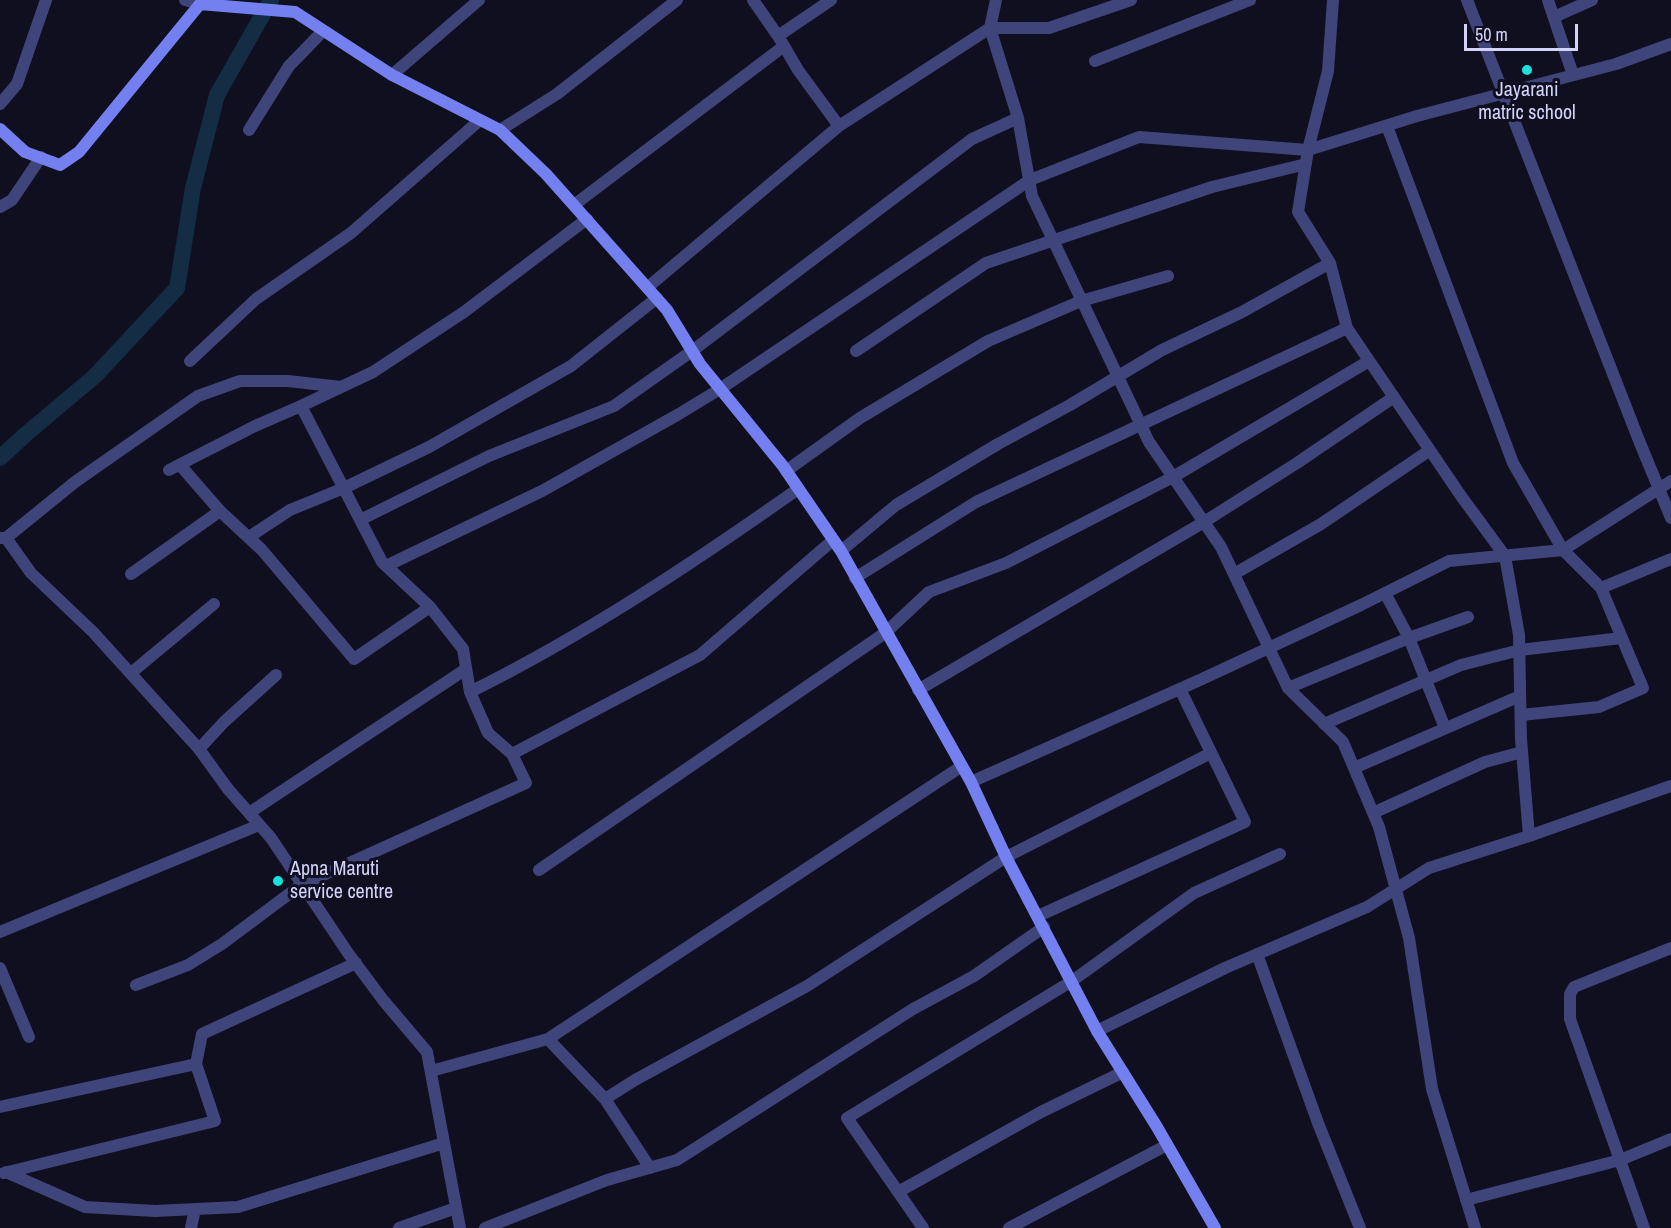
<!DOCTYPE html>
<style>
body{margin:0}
#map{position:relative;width:1671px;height:1228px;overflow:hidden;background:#100f20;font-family:"Archivo Narrow",sans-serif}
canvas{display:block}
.scale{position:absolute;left:1464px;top:24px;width:114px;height:27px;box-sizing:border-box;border:3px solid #d3d3fa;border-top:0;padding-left:8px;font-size:18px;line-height:21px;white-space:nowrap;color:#d3d3fa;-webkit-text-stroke:4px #100f20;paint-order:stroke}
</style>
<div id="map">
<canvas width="1671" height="1228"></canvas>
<div class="scale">50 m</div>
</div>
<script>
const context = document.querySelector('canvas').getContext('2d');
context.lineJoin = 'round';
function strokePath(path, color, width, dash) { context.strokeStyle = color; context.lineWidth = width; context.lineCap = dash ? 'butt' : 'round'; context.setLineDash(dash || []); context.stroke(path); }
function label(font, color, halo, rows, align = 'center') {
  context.font = font + ' "Archivo Narrow",sans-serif'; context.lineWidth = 6; context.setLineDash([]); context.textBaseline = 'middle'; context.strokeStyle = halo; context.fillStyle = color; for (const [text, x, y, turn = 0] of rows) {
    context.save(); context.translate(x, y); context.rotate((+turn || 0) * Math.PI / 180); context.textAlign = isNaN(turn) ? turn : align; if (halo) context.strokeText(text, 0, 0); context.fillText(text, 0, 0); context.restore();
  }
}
strokePath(new Path2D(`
 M0,458L26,434L95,376L177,288L193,188L217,95L271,0`), '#142d44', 16);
strokePath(new Path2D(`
 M185,0L200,4
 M996,0L990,28L1018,118L1032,196L1053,240L1149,442L1221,547L1288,688L1343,742L1379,827L1409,938L1432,1089L1475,1228
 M1467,0L1640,443L1671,518
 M1548,0L1573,75
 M1554,17L1592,0
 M778,36L831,0
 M784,46L798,70L839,126
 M1095,61L1250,0
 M392,75L479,0
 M0,104L17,84L46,0
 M1387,126L1513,463L1563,550L1601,588L1643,688L1599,707L1521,715
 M249,130L289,66L323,31
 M500,130L557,94L677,0
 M574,205L784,46L778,36L753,0
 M0,207L12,200L41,157
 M1330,263L1347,328L1461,496L1505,556L1519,635L1521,739L1529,836
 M648,287L839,126L990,28H1049L1131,0
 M856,351L986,263L1212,187L1306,164
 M190,361L256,299L351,233L480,120
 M180,465L220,511L262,550L354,659L430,607
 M169,470L255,426L301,406
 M786,471L860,418L988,341L1081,301L1168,276
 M360,520L489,456L614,406L692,351L972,139L1018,118
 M249,537L290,510L344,488L429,447L571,366L657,298
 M0,538H6L31,573L93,632L199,749L228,789L271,838L348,953L383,1000L427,1052L460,1228
 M6,538L75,482L198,396L240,381H288L341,387
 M841,551L896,505L998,444L1070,405L1162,350L1242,312L1330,263L1298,212L1308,150L1417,116L1616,64L1671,44
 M386,566L542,491L679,414L720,389L1030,180L1139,137L1308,150L1328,71L1333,0
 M131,574L220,511
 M1234,574L1321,524L1430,450
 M855,578L976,502L1347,328
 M1601,588L1671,559
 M1385,593L1409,638L1445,728
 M131,673L214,604
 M1288,688L1409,638L1468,617
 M918,690L1204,522L1297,463L1394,397
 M470,692L463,649L430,607L382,562L301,406L373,372L464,312L587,219
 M1324,724L1461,665L1520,650L1621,638
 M199,749L224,722L276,675
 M512,754L488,733L470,692C585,635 693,563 798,489
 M1354,768L1520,696
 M971,782L1202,679L1361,605L1449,561L1563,550L1671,481
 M249,813L466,669
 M1373,813L1485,762L1522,752
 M539,870L885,633L929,592L1006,563L1173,477L1369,361
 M1038,916L1245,822L1180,689
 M0,932L259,825
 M1257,954L1318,1123L1360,1228
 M0,968L29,1037
 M136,985L188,965L222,944L301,885L526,783L512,754L700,655L832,541
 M1097,1031L1225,968L1367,907L1429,868L1529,836L1671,786
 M548,1039L605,1099L650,1168
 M431,1071L548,1039L962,766
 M605,1099L635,1080L807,986L1006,857L1211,753
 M0,1107L196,1064L202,1034L356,963
 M6,1172L85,1207L155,1211L238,1207L444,1143
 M4,1173L215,1121L196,1064
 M898,1192L1041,1112L1123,1072
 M1466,1200L1620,1160L1671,1139
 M191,1228L195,1209
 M399,1228L456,1208
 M485,1228L607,1180L677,1160L913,1009L974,976L1044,927
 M923,1228L847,1118L1072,981L1194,893L1280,854
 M1009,1228L1167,1145
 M1644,1228L1570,1019V994L1574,987L1671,948`), '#3f447a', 12);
strokePath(new Path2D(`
 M0,129L25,152L60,165L79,152L200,4L295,12L392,75L500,130L546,174L667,310L700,364L783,466L841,551L971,782L1006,857L1097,1031L1157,1127L1215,1228`), '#7480f0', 12);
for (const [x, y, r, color] of [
 [1527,70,6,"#18e1dd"],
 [278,881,6,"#18e1dd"]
]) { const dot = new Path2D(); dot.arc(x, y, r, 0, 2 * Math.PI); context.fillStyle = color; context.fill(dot); strokePath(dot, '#100f20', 2); }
label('20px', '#d3d3fa', '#100f20', [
 ["Jayarani",1527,91],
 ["matric school",1527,114],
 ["Apna Maruti",290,870,"left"],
 ["service centre",290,893,"left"]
]);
</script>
